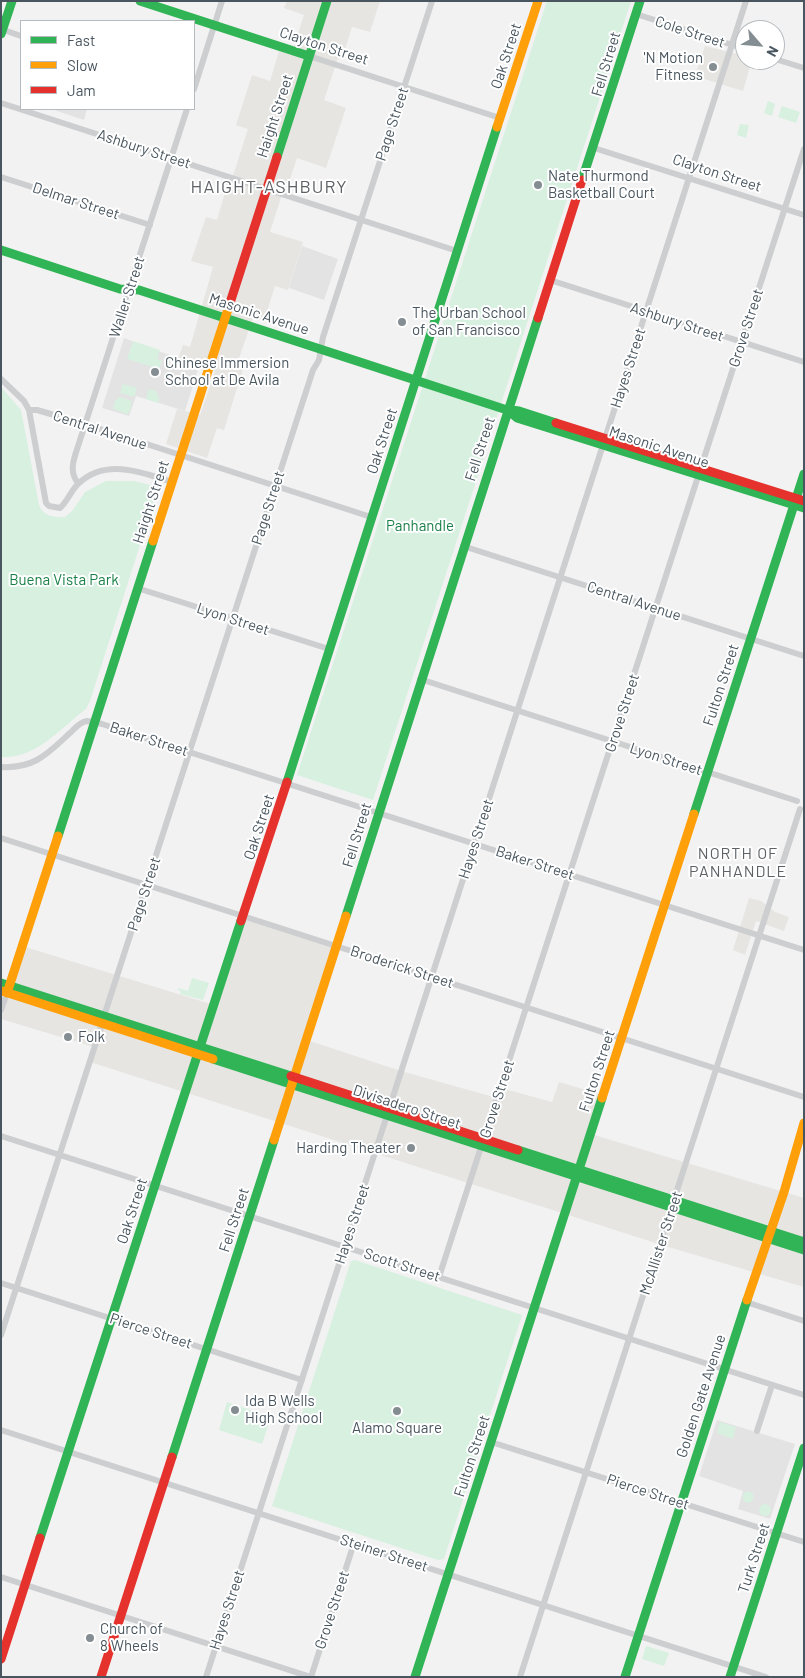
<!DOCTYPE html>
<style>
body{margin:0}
#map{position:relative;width:805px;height:1678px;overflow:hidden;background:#f2f2f2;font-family:Barlow,sans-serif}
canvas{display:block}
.frame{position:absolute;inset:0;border:2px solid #49565f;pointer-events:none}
.legend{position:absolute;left:20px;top:20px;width:175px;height:90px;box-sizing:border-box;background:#fff;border:1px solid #b6bbbf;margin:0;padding:6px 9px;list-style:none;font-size:15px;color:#49565f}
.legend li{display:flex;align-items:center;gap:10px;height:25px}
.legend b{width:25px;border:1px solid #b6bbbf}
.north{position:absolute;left:735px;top:20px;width:50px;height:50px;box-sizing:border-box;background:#fff;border:1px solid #b6bbbf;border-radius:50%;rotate:117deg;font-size:14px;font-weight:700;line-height:20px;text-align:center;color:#49565f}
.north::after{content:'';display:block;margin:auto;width:18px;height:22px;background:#848d92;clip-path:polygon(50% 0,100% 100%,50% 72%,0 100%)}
</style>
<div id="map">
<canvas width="805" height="1678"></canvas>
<div class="frame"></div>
<ul class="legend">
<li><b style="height:6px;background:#30b455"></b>Fast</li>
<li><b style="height:6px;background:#ff9f0a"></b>Slow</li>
<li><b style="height:6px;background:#e5322d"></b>Jam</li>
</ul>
<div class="north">N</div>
</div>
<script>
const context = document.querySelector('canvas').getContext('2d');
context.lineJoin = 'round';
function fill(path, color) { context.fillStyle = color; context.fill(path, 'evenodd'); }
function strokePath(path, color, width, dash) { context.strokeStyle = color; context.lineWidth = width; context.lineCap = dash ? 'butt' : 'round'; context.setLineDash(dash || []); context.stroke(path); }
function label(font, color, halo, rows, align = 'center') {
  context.font = font + ' Barlow,sans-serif'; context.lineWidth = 4; context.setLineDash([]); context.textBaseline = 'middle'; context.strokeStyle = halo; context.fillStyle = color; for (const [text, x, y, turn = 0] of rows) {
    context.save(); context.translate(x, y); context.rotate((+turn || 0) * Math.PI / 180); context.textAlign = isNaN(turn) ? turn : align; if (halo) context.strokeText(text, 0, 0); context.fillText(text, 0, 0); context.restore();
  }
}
fill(new Path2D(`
 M287,1H380L370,32L352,27L342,59L338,58L324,100L346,108L326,168L297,158L287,188H284L270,232L303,242L288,290L275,286L264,321L253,318L237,364L244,366L224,430L217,428L207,458L166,444L177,409L200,415L215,371L178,359L183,345L190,347L213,267L191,261L206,217L217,220L228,182H231L248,129L236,125L252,75L270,81L279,51L291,55L304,15L284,8Z
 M705,46L745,56V60H752L743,91L695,76Z
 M749,898L761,901L775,912L789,917L784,931L756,921L745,955L733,950Z
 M244,916L337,946L307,1040L401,1071L497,1098L501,1088L552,1102L559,1082L603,1095L591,1134L804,1198V1287L665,1246L90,1062L94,1047L1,1019V1010L22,946L214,1005Z`), '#e6e5e1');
fill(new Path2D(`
 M51,109H87L84,120Z
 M302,246L338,259L324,300L289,288Z
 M124,338L199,366L185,411L136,396L129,416L102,408Z
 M717,1420L795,1444L770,1519L738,1509L743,1491L699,1476Z`), '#e4e3e4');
fill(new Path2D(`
 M547,1H631L373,800L297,775Z
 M768,101L775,104L772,116L764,113Z
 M782,106L800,112L796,123L778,117Z
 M740,124L749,125L746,138L737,135Z
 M133,341L160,350L157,359L162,361L159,369L127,359Z
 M123,384L137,388L134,397L120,393Z
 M1,387L21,410L39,505C44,517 53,517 65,517L73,510L85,492L106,481H135L153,486L157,492L90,701L86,709C59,729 37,759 1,757Z
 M149,389L156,391L159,398L158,403L146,399Z
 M120,397L132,401L130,411L127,414L113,409L115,401Z
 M192,978L209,983L203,1000L180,994L181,991L178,990V988L188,991Z
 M355,1260L522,1315L444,1559L438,1560L272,1506L351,1261Z
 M227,1402L271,1417L262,1444L219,1430Z
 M720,1422L736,1427L733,1439L717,1433Z
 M742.5 1497a5.5 5.5 0 1 1 11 0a5.5 5.5 0 1 1-11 0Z
 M759 1510a6 6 0 1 1 12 0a6 6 0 1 1-12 0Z
 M646,1646L669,1653L664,1666L642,1659Z`), '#d7f0e0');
strokePath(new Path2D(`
 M636,14L745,49
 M1,29L21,36
 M309,56L500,118
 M775,59L804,68
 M194,89L222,1
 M1,103L457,251
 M594,148L804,215
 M1,177L150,225
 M550,280L804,362
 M1,379L24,401L29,410L46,503L49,506L60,508C68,501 71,490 79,483C106,458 142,472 172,482
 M29,410H37L85,424L371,517
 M78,483C67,470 76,454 80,440L187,109
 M463,546L804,656
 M137,588L329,649
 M420,679L797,801
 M1,767C35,769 48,753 71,732C75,728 80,722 87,721C91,721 98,723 102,724L804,950
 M1,838L804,1097
 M1,1010L7,993
 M104,1016L313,370L319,360L323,337L432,1
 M1,1136L804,1395
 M439,1277L804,149
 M1,1283L302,1380
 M746,1302L804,1321
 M1,1335L102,1024
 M1,1430L766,1677
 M757,1431L772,1385
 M491,1442L804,1542
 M1,1577L311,1677
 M206,1677L746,1
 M311,1677L354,1543
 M520,1677L800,809`), '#ccced0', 6);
strokePath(new Path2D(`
 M140,1L309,56
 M1,34L12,1
 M277,157L327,1
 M582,180L640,1
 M1,250L120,289L139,290L504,409L519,411L556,423
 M508,410L517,418L804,508
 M287,782L497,127
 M694,814L804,474
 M58,836L153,541
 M346,916L538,318
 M1,983L291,1076
 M213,1059L804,1250
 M518,1150L804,1242
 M172,1457L274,1140
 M40,1538L241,921
 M415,1677L602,1098
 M625,1677L747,1300
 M730,1677L804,1448`), '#30b455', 9);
strokePath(new Path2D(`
 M497,127L538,1
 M153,541L229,306
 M2,991L213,1059
 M7,993L58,836
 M602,1098L694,814
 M274,1140L346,916
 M747,1300L784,1192L804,1123`), '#ff9f0a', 9);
strokePath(new Path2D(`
 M229,306L277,157
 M538,318L582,180
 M556,423L804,501
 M241,921L287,782
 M291,1076L518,1150
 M1,1659L40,1538
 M101,1677L172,1457`), '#e5322d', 9);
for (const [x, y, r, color] of [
 [713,67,5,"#848d92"],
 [538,185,5,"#848d92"],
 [402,322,5,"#848d92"],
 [155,372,5,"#848d92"],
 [68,1037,5,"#848d92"],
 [411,1148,5,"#848d92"],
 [235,1410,5,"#848d92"],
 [397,1411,5,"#848d92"],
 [90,1638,5,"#848d92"]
]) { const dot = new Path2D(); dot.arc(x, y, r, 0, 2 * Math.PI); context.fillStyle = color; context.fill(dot); strokePath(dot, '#fff', 2); }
label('15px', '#49565f', '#fff', [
 ["Cole Street",690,32,18],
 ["Clayton Street",324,46,18],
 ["Oak Street",506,56,-72],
 ["Fell Street",606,64,-73],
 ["Haight Street",275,116,-72],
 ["Page Street",392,124,-72],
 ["Ashbury Street",144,149,18],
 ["Clayton Street",717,173,18],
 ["Delmar Street",76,201,18],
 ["Waller Street",127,297,-72],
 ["Masonic Avenue",259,314,18],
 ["Ashbury Street",677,322,18],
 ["Grove Street",746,328,-72],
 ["Hayes Street",628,368,-72],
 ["Central Avenue",100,430,18],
 ["Oak Street",382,441,-72],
 ["Masonic Avenue",659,447,18],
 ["Fell Street",480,449,-72],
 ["Haight Street",151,502,-72],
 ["Page Street",268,508,-72],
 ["Central Avenue",634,601,18],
 ["Lyon Street",233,619,18],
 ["Fulton Street",721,685,-72],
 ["Grove Street",622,713,-72],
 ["Baker Street",149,739,18],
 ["Lyon Street",666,759,18],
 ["Oak Street",259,827,-72],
 ["Fell Street",357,835,-73],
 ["Hayes Street",476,839,-72],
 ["Baker Street",535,863,18],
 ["Page Street",144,894,-72],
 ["Broderick Street",402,967,18],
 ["Fulton Street",597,1071,-72],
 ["Grove Street",497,1099,-72],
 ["Divisadero Street",407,1107,18],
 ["Oak Street",132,1211,-72],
 ["Fell Street",234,1220,-72],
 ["Hayes Street",352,1224,-72],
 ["McAllister Street",661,1243,-72],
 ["Scott Street",402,1265,18],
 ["Pierce Street",151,1331,18],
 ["Golden Gate Avenue",701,1396,-72],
 ["Fulton Street",472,1456,-72],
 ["Pierce Street",648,1492,18],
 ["Steiner Street",384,1553,18],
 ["Turk Street",754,1558,-72],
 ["Hayes Street",227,1610,-72],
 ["Grove Street",332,1610,-72]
]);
label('15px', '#49565f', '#fff', [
 ["'N Motion",703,58,"right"],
 ["Fitness",703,75,"right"],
 ["Nate Thurmond",548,176],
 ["Basketball Court",548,193],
 ["The Urban School",412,313],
 ["of San Francisco",412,330],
 ["Chinese Immersion",165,363],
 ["School at De Avila",165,380],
 ["Folk",78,1037],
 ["Harding Theater",401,1148,"right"],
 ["Ida B Wells",245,1401],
 ["High School",245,1418],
 ["Alamo Square",397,1428,"center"],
 ["Church of",100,1629],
 ["8 Wheels",100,1646]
], 'left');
label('15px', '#198147', '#fff', [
 ["Panhandle",420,526],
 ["Buena Vista Park",64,580]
]);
context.letterSpacing = '1px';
label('16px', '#5e6266', '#fff', [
 ["NORTH OF",738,854],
 ["PANHANDLE",738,872]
]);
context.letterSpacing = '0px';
context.letterSpacing = '1px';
label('18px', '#5e6266', '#fff', [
 ["HAIGHT-ASHBURY",269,187]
]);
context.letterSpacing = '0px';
</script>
